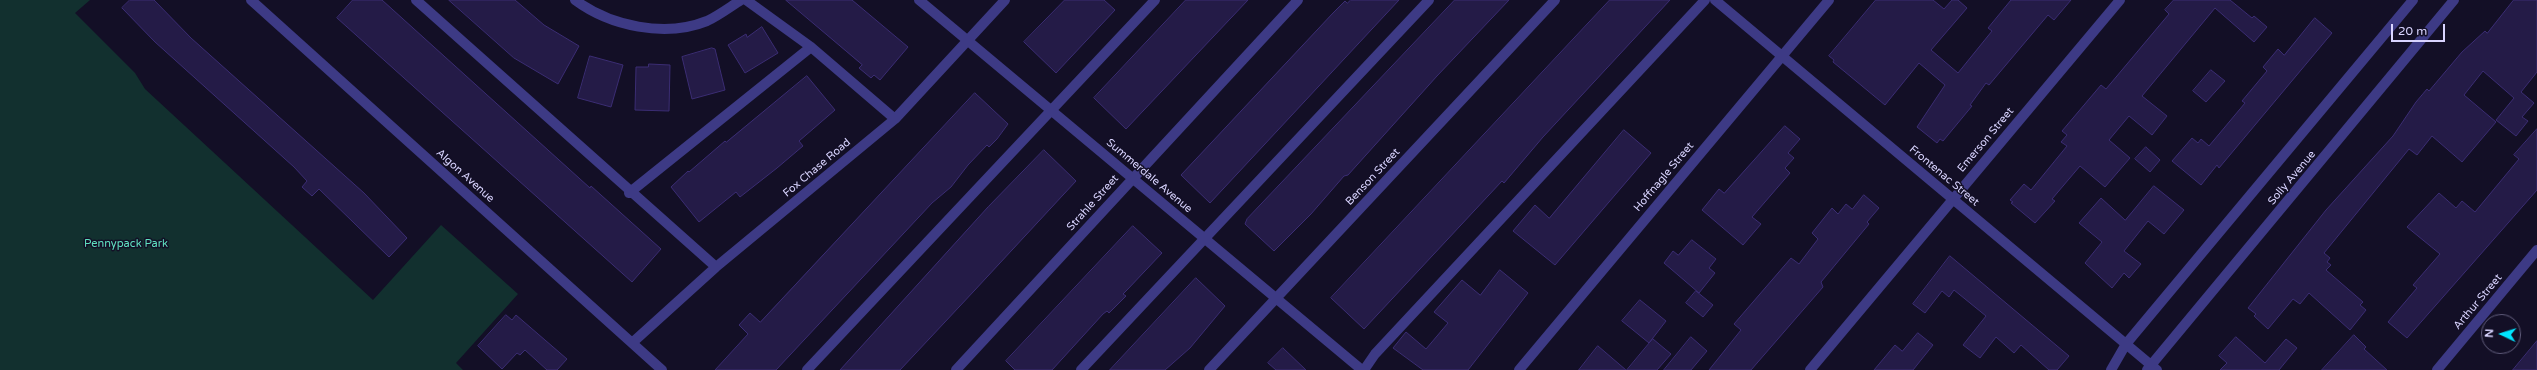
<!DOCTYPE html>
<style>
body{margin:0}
#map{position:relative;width:2537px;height:370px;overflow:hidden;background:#130f26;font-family:"Varela Round",sans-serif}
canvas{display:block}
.north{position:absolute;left:2481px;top:314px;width:40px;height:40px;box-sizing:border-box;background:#130f26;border:1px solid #625e7d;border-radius:50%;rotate:274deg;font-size:11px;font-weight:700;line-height:16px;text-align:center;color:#d9d4ff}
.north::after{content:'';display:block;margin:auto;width:14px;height:18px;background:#00e5ff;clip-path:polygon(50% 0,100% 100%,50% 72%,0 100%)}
.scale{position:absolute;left:2391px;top:24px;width:54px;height:18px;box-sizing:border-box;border:2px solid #d9d4ff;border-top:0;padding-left:5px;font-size:12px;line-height:14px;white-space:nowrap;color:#d9d4ff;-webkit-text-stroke:3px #130f26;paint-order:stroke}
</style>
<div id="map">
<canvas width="2537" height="370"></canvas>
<div class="north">N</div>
<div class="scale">20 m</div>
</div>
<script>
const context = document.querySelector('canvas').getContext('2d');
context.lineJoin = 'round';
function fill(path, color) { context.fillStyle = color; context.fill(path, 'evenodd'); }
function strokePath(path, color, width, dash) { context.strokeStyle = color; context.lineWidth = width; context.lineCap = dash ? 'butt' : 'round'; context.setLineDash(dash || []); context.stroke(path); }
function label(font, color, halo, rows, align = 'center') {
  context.font = font + ' "Varela Round",sans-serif'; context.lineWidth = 3; context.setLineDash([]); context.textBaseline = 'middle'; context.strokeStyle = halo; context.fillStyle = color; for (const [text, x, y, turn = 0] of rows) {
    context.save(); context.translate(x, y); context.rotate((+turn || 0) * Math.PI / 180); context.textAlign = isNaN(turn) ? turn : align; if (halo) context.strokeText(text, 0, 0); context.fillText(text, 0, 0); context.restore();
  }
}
fill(new Path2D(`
 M0,0H90L75,13L135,73L145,89L373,300L441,225L518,294L456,363L463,370H0Z`), '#12302f');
const building = new Path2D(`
 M130,0H154L191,38L364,193L407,238L389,257L319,189L312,196L302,187L307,181L294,167L155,42L122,8Z
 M353,0H382L590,188L591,186L661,249L632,282L337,18Z
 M449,0H515L544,25L579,46L558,84L514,58Z
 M786,0H852L908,47L880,80L874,75L871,78L859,68L862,65Z
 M1065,0H1104L1115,10L1056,73L1024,42Z
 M1186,0H1248L1126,129L1094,98Z
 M1351,0H1399L1210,203L1181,175L1333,13L1345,1L1347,3Z
 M1455,0H1509L1437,76L1348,175L1344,176L1311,214L1274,251L1245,224L1247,219Z
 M1610,0H1670L1543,137L1504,183L1502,181L1364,329L1331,298Z
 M1876,0H1933L1944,9L1952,0H1958L1967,8L1931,50L1958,73L1992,31L1988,28L2011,0H2071L2054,20L2048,15L1989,85L1986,83L1970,105L1972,106L1943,141L1940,139L1937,143L1917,127L1945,85L1919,63L1885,105L1833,62L1834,60L1829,56Z
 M2174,0H2230L2252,18L2254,16L2267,27L2254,42L2215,8L2142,96L2167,116L2152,135L2129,116L2109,140L2130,158L2105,187L2080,166L2052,199L2055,201L2035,223L2011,203L2013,202L2010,200L2024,184L2031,190L2067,146L2061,142L2067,135L2062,131L2101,85L2106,89L2169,14L2165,10Z
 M2514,0H2537V72L2521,92L2534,103L2522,117L2528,121L2516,136L2496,120L2514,98L2483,71L2464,95L2496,122L2462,162L2432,136L2417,155L2409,149L2324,253L2330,258L2327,262L2331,265L2326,270L2363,302L2360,305L2366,310L2350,330L2309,293L2300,304L2293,299L2268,329L2254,316L2256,314L2248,308L2326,210L2393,136L2416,102L2427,89L2429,91L2462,52L2485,31L2487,33Z
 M2315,18L2332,33L2219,168L2217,165L2201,185L2172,161L2192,138L2198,143L2201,139L2209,146L2245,103L2242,101L2267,71L2263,67L2278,49L2284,55Z
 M762,27L778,53L745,73L728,45L746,34L747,37Z
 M712,48L715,49L725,90L692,99L682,57Z
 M590,56L623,65L611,107L578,98Z
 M649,64L670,65L669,111L635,110L636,67H648Z
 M2211,70L2225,81L2206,102L2193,91Z
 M807,76L835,110L799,141L803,146L777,168L740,197L736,192L699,222L671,187L688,171L689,172L725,141L726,142Z
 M975,93L1008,124L997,139L989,147L987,145L968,165L951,187L932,203L776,370H715L748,334L739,325L750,313L760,322Z
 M1785,126L1800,139L1788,153L1794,158L1785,168L1790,173L1752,217L1761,224L1743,245L1702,210L1719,189L1724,193Z
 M2537,129V190L2407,338L2388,322L2417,288L2413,285L2440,254L2407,227L2439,193L2456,208L2462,201L2475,212L2519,159L2514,155Z
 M1624,130L1651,153L1555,265L1513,231L1535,205L1549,218Z
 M2146,147L2160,160L2150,172L2135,159Z
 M1044,150L1076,181L974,291L900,370H840L988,207Z
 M2154,186L2184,210L2164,234L2148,221L2124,251L2141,264L2129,278L2124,273L2112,288L2085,263L2102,242L2079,223L2101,198L2125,220Z
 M1864,195L1879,208L1867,222L1869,224L1821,282L1823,287L1751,370H1709L1741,330L1734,324L1791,258L1799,264L1818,239L1812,233L1832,208L1838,214L1846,204L1852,209Z
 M1133,226L1162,253L1127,290L1123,294L1126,296L1109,313L1107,311L1103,314L1052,370H1015L1006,361Z
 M1692,240L1716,259L1709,268L1715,273L1699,293L1664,263L1673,251L1678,255Z
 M1950,256L2069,356L2057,370H2049L2021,345L2014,353L1996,337L1980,358L1963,345L1986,316L1954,290L1949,297L1942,291L1925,313L1913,304Z
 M1500,270L1528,293L1468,370H1423L1393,348L1406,332L1426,349L1448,323L1434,312L1462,280L1480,295Z
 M1196,278L1225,306L1190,348L1165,370H1110Z
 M1696,291L1713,305L1703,317L1686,303Z
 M1640,300L1666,321L1649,343L1622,321Z
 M506,315L512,320L516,315L567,359L557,370H547L525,350L520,355L517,353L502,369L478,346Z
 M1918,333L1933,345L1913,370H1874L1895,345L1902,351Z
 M2354,335L2366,347L2364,349L2387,370H2322Z
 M1691,337L1707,351L1691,370H1664Z
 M2236,337L2265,363L2286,339L2297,348L2279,370H2220L2227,363L2219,356Z
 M1653,339L1671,354L1657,370H1627Z
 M2537,341V370H2513Z
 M1598,346L1626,370H1579Z
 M1283,348L1306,370H1276L1268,363Z`);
fill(building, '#241b47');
strokePath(building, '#3b2d73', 1);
strokePath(new Path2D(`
 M251,0L662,370
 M416,0L716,267
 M575,0C610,26 665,38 707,21C718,16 730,7 741,0
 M746,0L811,47L895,119
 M919,0L1362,370
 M1715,0L2157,370
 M629,193L811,47
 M632,343L716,267L895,119L1005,0
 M807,370L1155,0
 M956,370L1298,0
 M1081,370L1429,0
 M1209,370L1555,0
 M1364,370L1375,354L1705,0
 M1519,370L1829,0
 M1810,370L2120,0
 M2111,370L2126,344L2413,0
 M2147,370L2454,0
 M2437,370L2537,250`), '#3d3a85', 10);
label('11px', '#d9d4ff', '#130f26', [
 ["Emerson Street",1986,140,-50],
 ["Fox Chase Road",817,168,-40],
 ["Algon Avenue",465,176,42],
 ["Summerdale Avenue",1149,176,40],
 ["Frontenac Street",1944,176,40],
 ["Benson Street",1373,177,-47],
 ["Hoffnagle Street",1664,177,-50],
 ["Solly Avenue",2292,178,-50],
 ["Strahle Street",1093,203,-48],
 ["Arthur Street",2478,302,-50]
]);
label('11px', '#5fe0c0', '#130f26', [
 ["Pennypack Park",126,244]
]);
</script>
